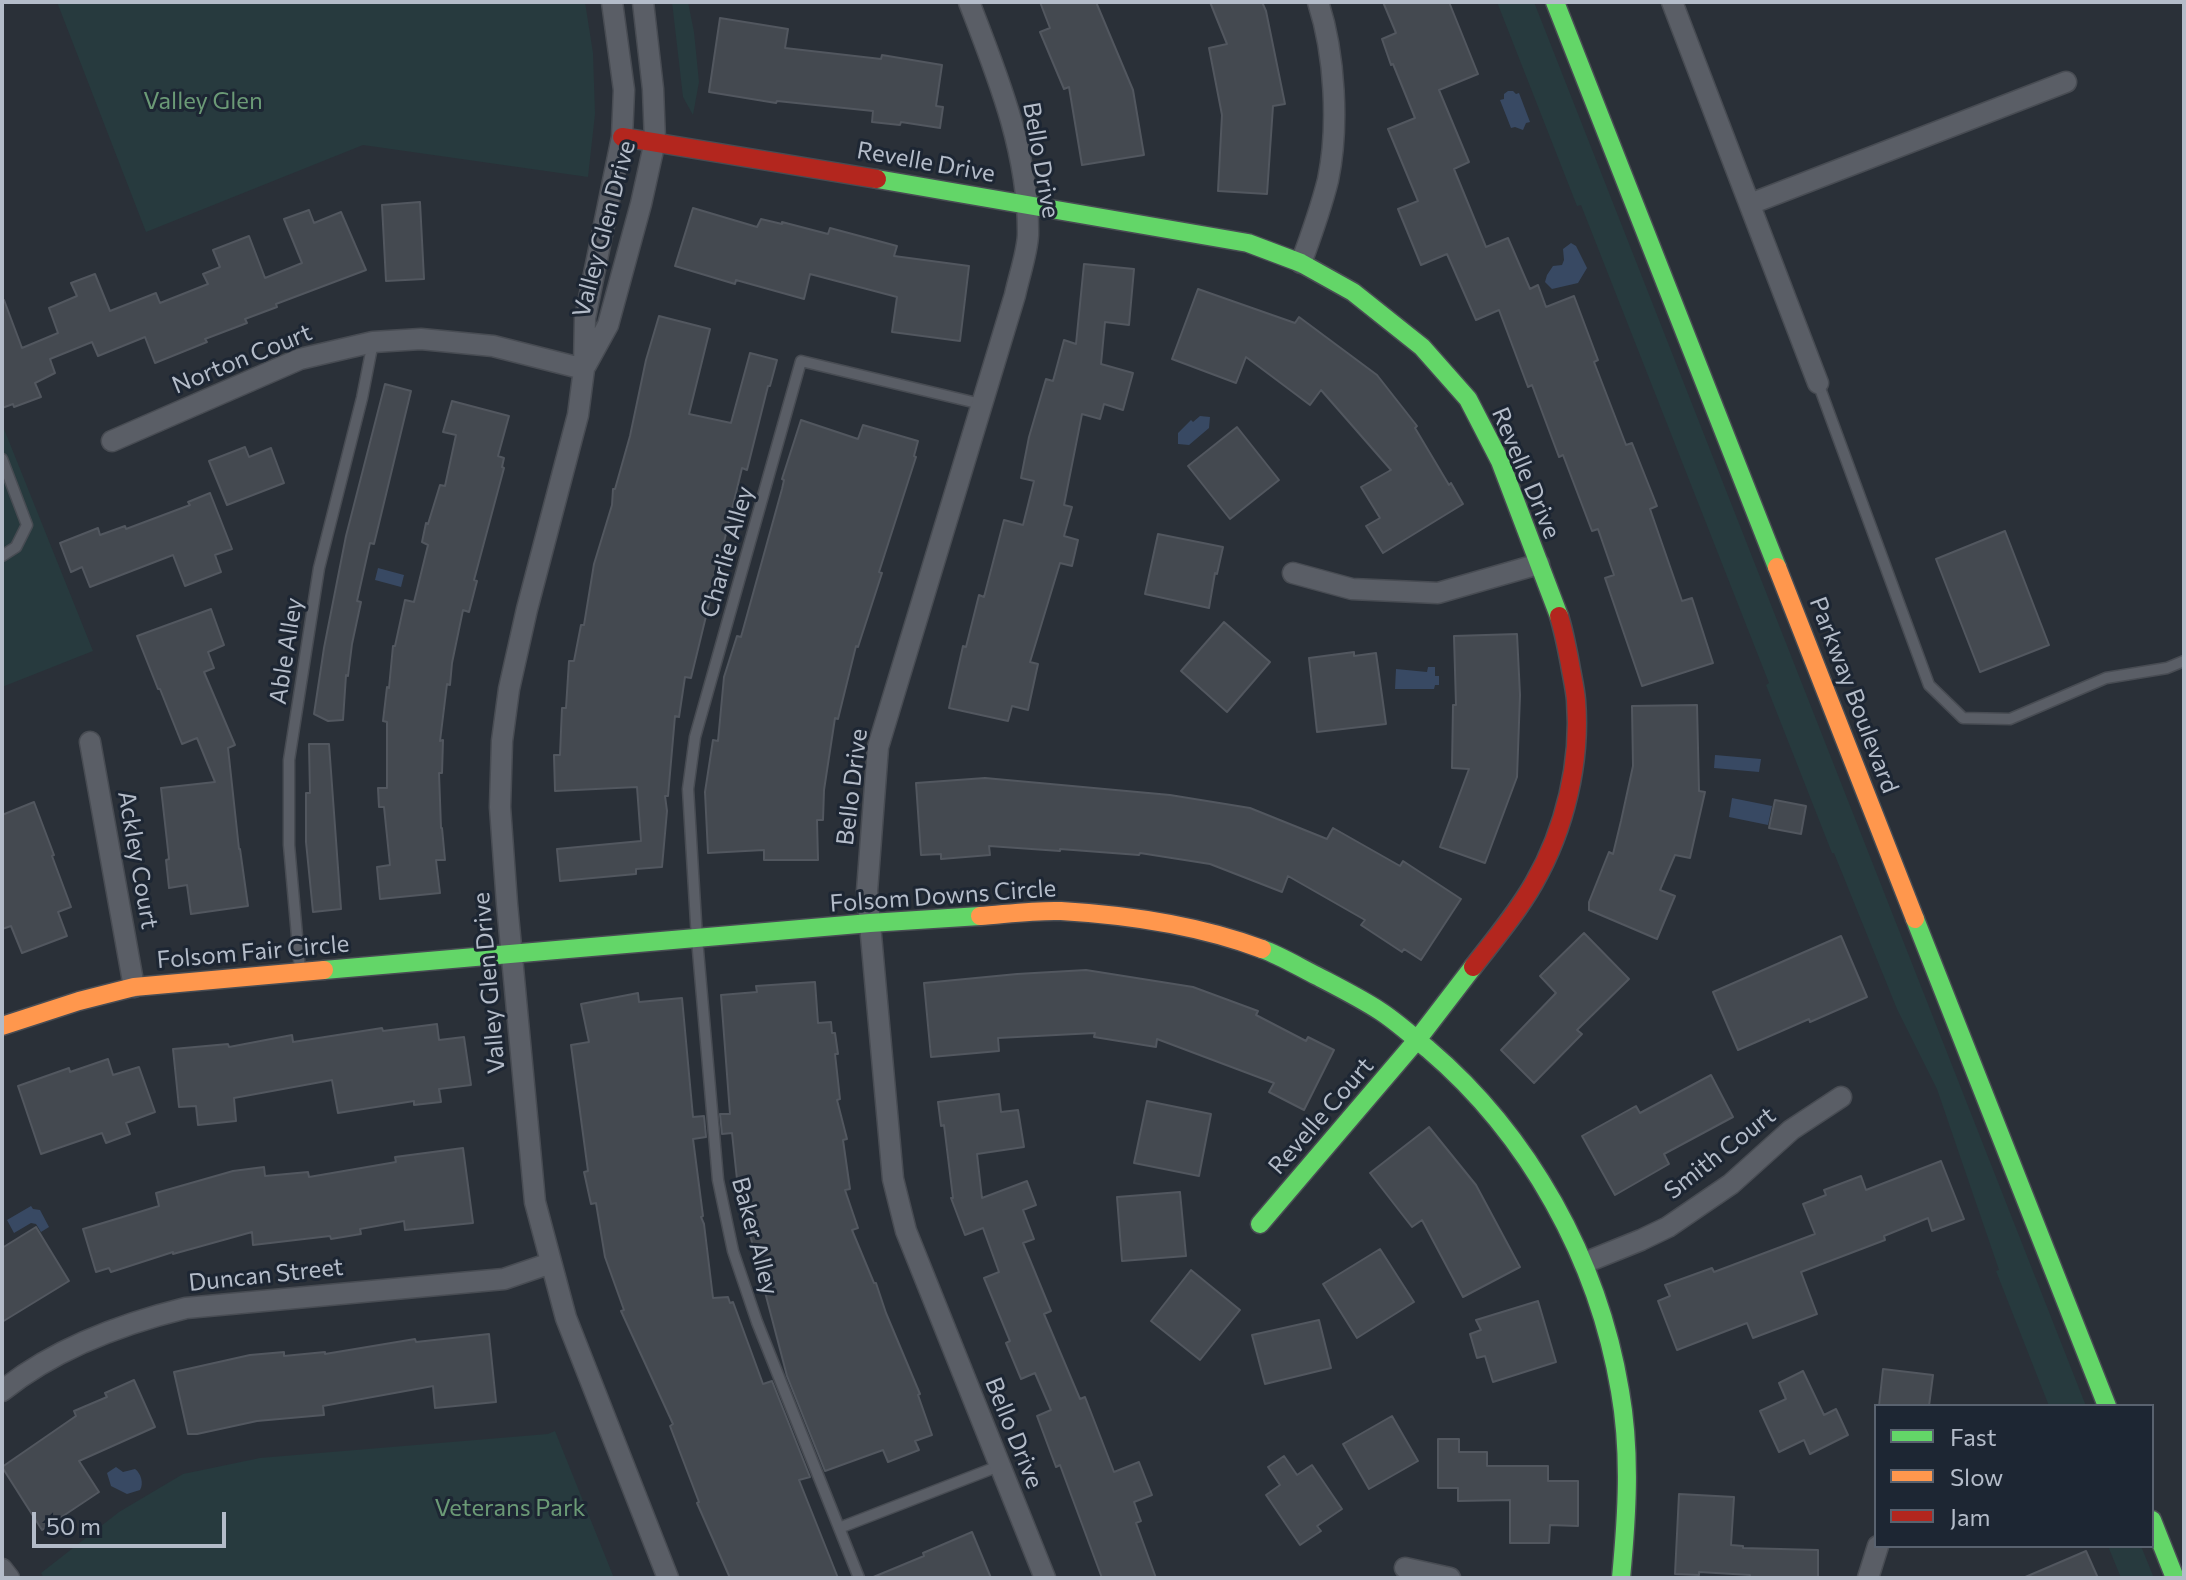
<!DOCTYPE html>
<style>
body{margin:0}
#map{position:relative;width:2186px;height:1580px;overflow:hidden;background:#2a3038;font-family:Commissioner,sans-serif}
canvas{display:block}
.frame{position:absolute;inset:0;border:4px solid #b4bcc9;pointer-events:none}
.legend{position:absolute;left:1874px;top:1404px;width:280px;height:144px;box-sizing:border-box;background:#1d2633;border:2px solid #59626f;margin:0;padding:10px 14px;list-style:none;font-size:24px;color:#b4bcc9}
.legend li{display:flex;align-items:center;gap:16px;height:40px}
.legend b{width:40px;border:2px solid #59626f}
.scale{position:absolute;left:32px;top:1512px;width:194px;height:36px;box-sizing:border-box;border:4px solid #b4bcc9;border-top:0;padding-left:10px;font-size:24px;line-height:28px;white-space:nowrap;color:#b4bcc9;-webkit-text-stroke:6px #1d2633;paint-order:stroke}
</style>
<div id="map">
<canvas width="2186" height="1580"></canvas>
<div class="frame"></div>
<ul class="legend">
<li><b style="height:10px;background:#63d668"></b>Fast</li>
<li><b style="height:10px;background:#ff974d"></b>Slow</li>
<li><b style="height:10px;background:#b3261e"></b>Jam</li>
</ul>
<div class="scale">50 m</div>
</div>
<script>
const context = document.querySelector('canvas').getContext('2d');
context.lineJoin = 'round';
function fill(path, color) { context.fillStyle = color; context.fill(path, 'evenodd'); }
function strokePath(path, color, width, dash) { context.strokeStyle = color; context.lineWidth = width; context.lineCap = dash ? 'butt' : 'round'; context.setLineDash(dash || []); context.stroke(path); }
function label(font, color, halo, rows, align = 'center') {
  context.font = font + ' Commissioner,sans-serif'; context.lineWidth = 6; context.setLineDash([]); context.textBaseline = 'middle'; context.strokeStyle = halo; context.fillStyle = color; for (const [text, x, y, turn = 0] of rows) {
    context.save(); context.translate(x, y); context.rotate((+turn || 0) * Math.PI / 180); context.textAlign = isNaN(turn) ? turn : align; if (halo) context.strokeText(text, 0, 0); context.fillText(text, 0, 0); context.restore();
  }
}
fill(new Path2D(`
 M57,2H585L593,53L595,114L588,177L363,145L146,232Z
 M672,2H688L694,32L699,82L693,115L683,97Z
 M1497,2H1534L2086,1406H2049L1996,1271L1999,1270L1937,1089L1897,1009L1834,853H1832L1766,685L1769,683L1581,205L1577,206Z
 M2,424L93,651L2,687Z
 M555,1431L614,1578H44L41,1573L119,1512L183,1474L260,1458L548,1434Z
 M2108,1546H2141L2154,1578H2121Z`), '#273a3e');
fill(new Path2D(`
 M1508,91H1513L1516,94L1519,93L1530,122L1526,123L1523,130L1515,127L1511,128L1500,100L1504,99V94Z
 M1571,243L1576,246L1587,268L1578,283L1552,289L1545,282L1547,275L1553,266L1562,265L1564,260L1563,249Z
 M1200,416L1210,417L1209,428L1189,445L1178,444V433L1191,420L1193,422Z
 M378,568L404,575L401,587L375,580Z
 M1428,667H1435V676H1439V685H1435L1434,689H1395L1396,669L1427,672Z
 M1715,755L1761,759L1759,772L1714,768Z
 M1732,798L1772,806L1768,825L1729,817Z
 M31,1206L33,1209L40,1210L49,1227L41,1232L36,1224L31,1223L14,1233L7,1220Z
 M116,1467L123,1472L135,1469C141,1473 144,1484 140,1490L127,1494L111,1486L107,1473Z`), '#384963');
const building = new Path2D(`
 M1040,2H1096L1133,90L1144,155L1082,165L1069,87L1064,89L1040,32L1050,28Z
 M1210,2H1262L1266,11L1285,104L1273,106L1267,194L1218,191L1222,115L1209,48L1227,44Z
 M1383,2H1449L1478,74L1439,90L1469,162L1454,169L1486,247L1508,238L1530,289L1538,285L1546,307L1574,296L1598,360L1594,362L1626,445L1632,443L1657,506L1650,509L1682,601L1692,598L1713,663L1642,686L1605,578L1614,575L1598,529L1592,531L1563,455L1559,457L1532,385L1528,387L1499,310L1476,320L1447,254L1421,265L1398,209L1418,201L1388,129L1415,118L1393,64L1391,65L1382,39L1396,33Z
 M720,18L788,29L785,48L881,59L882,55L942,65L936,106L943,107L940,128L901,122L900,125L872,122L873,111L777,101L776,103L709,92Z
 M420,202L424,279L386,281L382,205Z
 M693,208L757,227L761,219L782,224V222L828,234L830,228L897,246L894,256L969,266L960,341L892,332L897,297L810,274L804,299L736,280L735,284L675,266Z
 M309,210L314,223L341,212L366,270L276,304L277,307L245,319L247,323L205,339L207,342L155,363L145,337L98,356L92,342L50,359L55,373L35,383L41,397L14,407L13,404L2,408V301L4,300L22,348L58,333L49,308L77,296L71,283L95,274L110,311L156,293L160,303L208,284L203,274L220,267L213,250L249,236L265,278L302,263L284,219Z
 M1084,264L1134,269L1129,325L1105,322L1101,364L1133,373L1123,410L1104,404L1100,419L1082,414L1064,505L1072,507L1064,536L1078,540L1072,566L1060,563L1030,662L1038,664L1028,710L1012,706L1008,721L949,708L963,646L966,647L979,595L984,597L1004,520L1023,525L1034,481L1021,478L1029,437L1046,379L1053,381L1064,340L1076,344Z
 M1198,289L1295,323L1299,317L1377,375L1417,426L1415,428L1449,485L1451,483L1463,504L1383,553L1366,526L1380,518L1361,487L1391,470L1321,390L1310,405L1246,357L1236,383L1172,359Z
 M659,316L710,329L689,414L731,423L750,353L777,360L770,386H768L747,470L742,468L691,678L685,677L679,717L675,716L668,796H665L667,811L662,867L636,869V874L560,881L557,849L641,841L637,787L555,791L554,755H560L562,708H566L569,661H574L581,625H584L594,564L612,505L613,489H615L630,436L646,360Z
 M385,384L411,391L374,544L370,543L357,601L361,602L352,644L348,676L346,675L343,720L328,721L314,714L324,648L346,536Z
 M452,401L509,416L498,456L504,458L502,467L504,468L474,580L477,581L469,612L463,610L452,663L450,685L447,684L440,741L443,740L442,773H439L441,828H442L445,860H436L440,893L380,899L377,867L390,865L384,807H379L378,788H387V722L383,721L387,687L389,688L393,646H395L405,600L414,602L428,545L422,542L426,523L428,524L440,485L445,486L456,435L443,432Z
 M801,420L858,439L863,425L918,441L914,456L916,457L879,572L882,573L858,647L856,646L838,719L835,718L824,790L823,820H817L818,860H764V850L708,853L705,792L713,740L718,741L724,677L737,636L741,637L782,489L784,480L782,479Z
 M1237,427L1279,480L1230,519L1188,466Z
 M245,447L249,457L271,448L284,483L227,505L209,461Z
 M210,493L232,549L215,555L221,572L185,586L173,555L90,587L82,567L71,572L60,543L98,528L100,535L125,526L126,529L190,505L188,502Z
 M2005,531L2049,645L1980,672L1936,559Z
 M1158,534L1223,547L1217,574L1215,573L1209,608L1145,594Z
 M211,609L224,645L208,652L214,668L204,672L235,745L228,748L239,849H240L248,906L191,914L187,885L169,888L166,860L169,859L161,788L215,782L197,738L182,744L160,689H158L137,636Z
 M1224,622L1270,662L1227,712L1181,671Z
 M1517,634L1520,695L1517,777L1485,863L1440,847L1469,769L1452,768L1453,705H1456L1454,636Z
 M1354,652V656L1376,653L1386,724L1317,732L1309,658Z
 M1697,705L1699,791L1705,792L1690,858L1675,855L1660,890L1675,896L1657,939L1589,910V902L1609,852L1613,854L1621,821L1633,766L1632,706Z
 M309,744H329L341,909L313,912L306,842V793H310Z
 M985,778L1170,795L1250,808L1327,839L1333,828L1400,866L1403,861L1461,899L1421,960L1404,949L1402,952L1361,925L1365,920L1288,876L1282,892L1210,864L1140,853L1139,855L1060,849V851L989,846L990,855L941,859V854L921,855L916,783Z
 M1775,800L1806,806L1801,834L1769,828Z
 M34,802L54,855L52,856L71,907L58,912L67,936L22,953L11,926L2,929V815Z
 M1584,933L1629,979L1577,1030L1582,1034L1534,1083L1501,1050L1556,993L1540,976Z
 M1841,936L1867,997L1810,1022L1809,1019L1738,1050L1713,992Z
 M1086,970L1193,987L1258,1011L1256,1015L1306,1041L1308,1037L1334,1050L1304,1110L1269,1092L1274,1083L1157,1039L1156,1047L1094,1037L1095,1033L998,1038L999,1051L931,1057L924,983L1017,974Z
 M815,982L818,1023L831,1022L832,1033H835L838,1054H835L840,1099L837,1100L847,1139L843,1140L850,1189L845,1190L858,1228L852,1230L874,1283H876L886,1313L920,1394L918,1395L932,1435L915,1441L919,1450L888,1462L883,1450L825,1471L787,1376L744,1212L742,1206L740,1207L732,1133L722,1134L720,1114H730L721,995L757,992L756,986Z
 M638,993L639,1002L682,998L693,1117L704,1116L706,1137L693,1139L703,1216L701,1217L704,1224L713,1298L728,1297L730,1303L733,1302L763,1384L772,1381L810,1477L799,1480L838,1578H730L697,1503L699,1502L670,1426L673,1424L621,1311L624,1310L605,1257L596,1203L591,1204L584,1172L588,1171L571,1045L589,1042L581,1004Z
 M437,1024L439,1040L464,1037L471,1085L439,1089L441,1102L414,1105V1101L338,1113L332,1080L234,1098L236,1121L198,1125L196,1106L179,1107L173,1049L228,1044L229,1047L292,1035L293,1042L382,1028L383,1031Z
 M108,1059L113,1075L139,1067L155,1112L126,1123L130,1134L106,1143L102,1133L41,1154L18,1086L69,1068L70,1072Z
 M1711,1075L1733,1117L1664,1154L1669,1164L1615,1195L1582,1136L1636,1106L1640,1113Z
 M999,1094L1001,1112L1018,1110L1024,1147L977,1154L982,1198L1027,1181L1036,1205L1023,1210L1034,1239L1023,1243L1051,1311L1044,1314L1080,1399L1085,1397L1114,1472L1139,1462L1152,1495L1134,1502L1141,1521L1136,1523L1156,1578H1102L1060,1465L1056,1467L1037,1416L1051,1410L1035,1373L1021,1379L1006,1343L1010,1341L984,1278L999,1272L983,1228L965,1235L951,1198H953L944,1125L941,1126L938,1102Z
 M1147,1101L1211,1114L1199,1176L1134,1163Z
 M1429,1127L1476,1185L1520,1267L1463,1297L1422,1220L1412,1227L1370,1173Z
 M463,1148L473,1223L405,1230L404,1221L360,1229L361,1234L331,1239L330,1236L253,1245L252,1232L173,1254V1252L111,1272L109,1268L96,1272L83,1229L159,1206L156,1193L233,1171L264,1167L265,1176L308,1172L309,1177L396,1162L395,1157Z
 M1941,1161L1964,1219L1932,1231L1928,1218L1884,1236L1885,1240L1801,1272L1817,1314L1753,1338L1747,1323L1677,1350L1658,1301L1670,1296L1665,1285L1712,1268L1714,1272L1815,1234L1803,1204L1826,1195L1824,1190L1861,1176L1866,1190Z
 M1180,1192L1186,1256L1122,1261L1117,1197Z
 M36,1227L69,1281L2,1322V1248Z
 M1380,1249L1414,1302L1357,1338L1323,1284Z
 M1191,1270L1240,1310L1200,1360L1151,1321Z
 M1538,1301L1556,1362L1493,1382L1485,1356L1477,1358L1470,1334L1481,1330L1476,1320Z
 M1319,1320L1331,1368L1265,1384L1252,1335Z
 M489,1334L496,1402L435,1408L433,1386L323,1406L324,1415L257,1421L197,1434H188L174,1372L250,1355L284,1352V1356L325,1352V1354L415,1339L416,1342Z
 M1883,1369L1933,1375L1929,1406H1879Z
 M1803,1371L1824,1415L1836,1409L1848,1435L1810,1454L1804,1440L1779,1452L1760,1411L1786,1399L1779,1383Z
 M134,1380L155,1427L79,1461L99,1492L42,1530L2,1467L76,1416L74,1411L107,1397L105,1393Z
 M1392,1416L1418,1461L1369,1489L1343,1444Z
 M1438,1439H1459V1452H1487V1466H1548V1481H1578V1526L1550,1525L1549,1543H1510V1500L1458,1501V1488H1438Z
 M1284,1456L1297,1475L1312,1465L1342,1509L1317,1526L1321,1531L1300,1545L1266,1495L1280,1485L1268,1467Z
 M1679,1494L1734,1497L1731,1545L1743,1546V1548L1818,1550V1578H1750V1575L1699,1572V1575L1675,1574Z
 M972,1532L991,1578H871L924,1556L923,1553Z
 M2086,1551L2098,1578H2023Z`);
fill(building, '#444950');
strokePath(building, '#52575f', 2);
const lane = new Path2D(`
 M1818,383L1929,685L1963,718L2010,719L2106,678L2167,668L2184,661
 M2,459L27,525L16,547L2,556
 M300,970L289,845V760L319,568L362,398L373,342
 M839,1528L999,1466
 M859,1578L757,1322L733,1251L718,1180L697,939L688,789L695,737L801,361L981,404`);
const street = new Path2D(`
 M612,2L624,90L622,137L585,318L584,369L578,415L527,609L509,689L502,741L500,807L507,904L535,1202L566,1318L668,1578
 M969,2C998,77 1029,153 1028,235C1027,254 1019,276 1015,295L878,747L867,891L893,1179L906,1231L1045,1578
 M1672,2L1818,383
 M1750,204L2066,82
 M1301,263C1311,236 1321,208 1328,180C1339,127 1335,54 1318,2
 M586,365L608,325L641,204L655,141L653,89L643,2
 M112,441L300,359L373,342L421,339L493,346L584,369
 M1293,573L1352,589L1438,593L1539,564
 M90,742L134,987
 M1584,1263L1641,1240L1668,1227L1731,1184L1791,1130L1841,1097
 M2,1391C54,1349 121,1324 186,1308L504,1279L551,1263
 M1405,1568L1450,1578
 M2,1569L9,1578
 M1868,1578L1878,1546`);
const fast = new Path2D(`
 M1555,2L1777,567
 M877,179L1248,243L1301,263L1353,292L1422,347L1468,399L1500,461L1559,616
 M1915,919L2107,1406
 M1262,949C1281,956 1299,967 1317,976C1338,987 1360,998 1380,1011C1397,1022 1412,1036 1428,1049C1529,1135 1598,1259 1620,1391C1631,1453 1627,1515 1621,1578
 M324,970L870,923L980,916
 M1260,1224L1417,1040L1473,967
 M2152,1520L2175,1578`);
const slow = new Path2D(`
 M1777,567L1915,919
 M980,916C1007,914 1035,910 1061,911C1129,915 1198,925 1262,949
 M2,1026L79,1001L134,987L324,970`);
const jam = new Path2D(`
 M622,137L877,179
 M1473,967C1494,940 1517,913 1534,883C1565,829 1581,762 1576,700C1575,688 1572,676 1570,664C1567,648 1564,632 1559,616`);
strokePath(lane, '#484c53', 13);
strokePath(street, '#484c53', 23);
strokePath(fast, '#484c53', 21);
strokePath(slow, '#484c53', 21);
strokePath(jam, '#484c53', 21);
strokePath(lane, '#5a5e66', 10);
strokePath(street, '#5a5e66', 20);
strokePath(fast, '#63d668', 18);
strokePath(slow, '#ff974d', 18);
strokePath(jam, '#b3261e', 18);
label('24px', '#6b9a76', '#1d2633', [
 ["Valley Glen",203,101],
 ["Veterans Park",510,1508]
]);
label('24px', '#b4bcc9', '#1d2633', [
 ["Bello Drive",1041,160,80],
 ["Revelle Drive",926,162,10],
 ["Valley Glen Drive",604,229,-75],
 ["Norton Court",242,359,-22],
 ["Revelle Drive",1526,473,67],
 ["Charlie Alley",727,552,-74],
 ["Able Alley",286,651,-81],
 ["Parkway Boulevard",1854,695,69],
 ["Bello Drive",852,787,-83],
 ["Ackley Court",138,860,80],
 ["Folsom Downs Circle",943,896,-4],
 ["Folsom Fair Circle",253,952,-5],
 ["Valley Glen Drive",489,983,-95],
 ["Revelle Court",1321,1116,-49],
 ["Smith Court",1720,1153,-38],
 ["Baker Alley",755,1236,75],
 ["Duncan Street",266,1275,-6],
 ["Bello Drive",1014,1433,68]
]);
</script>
